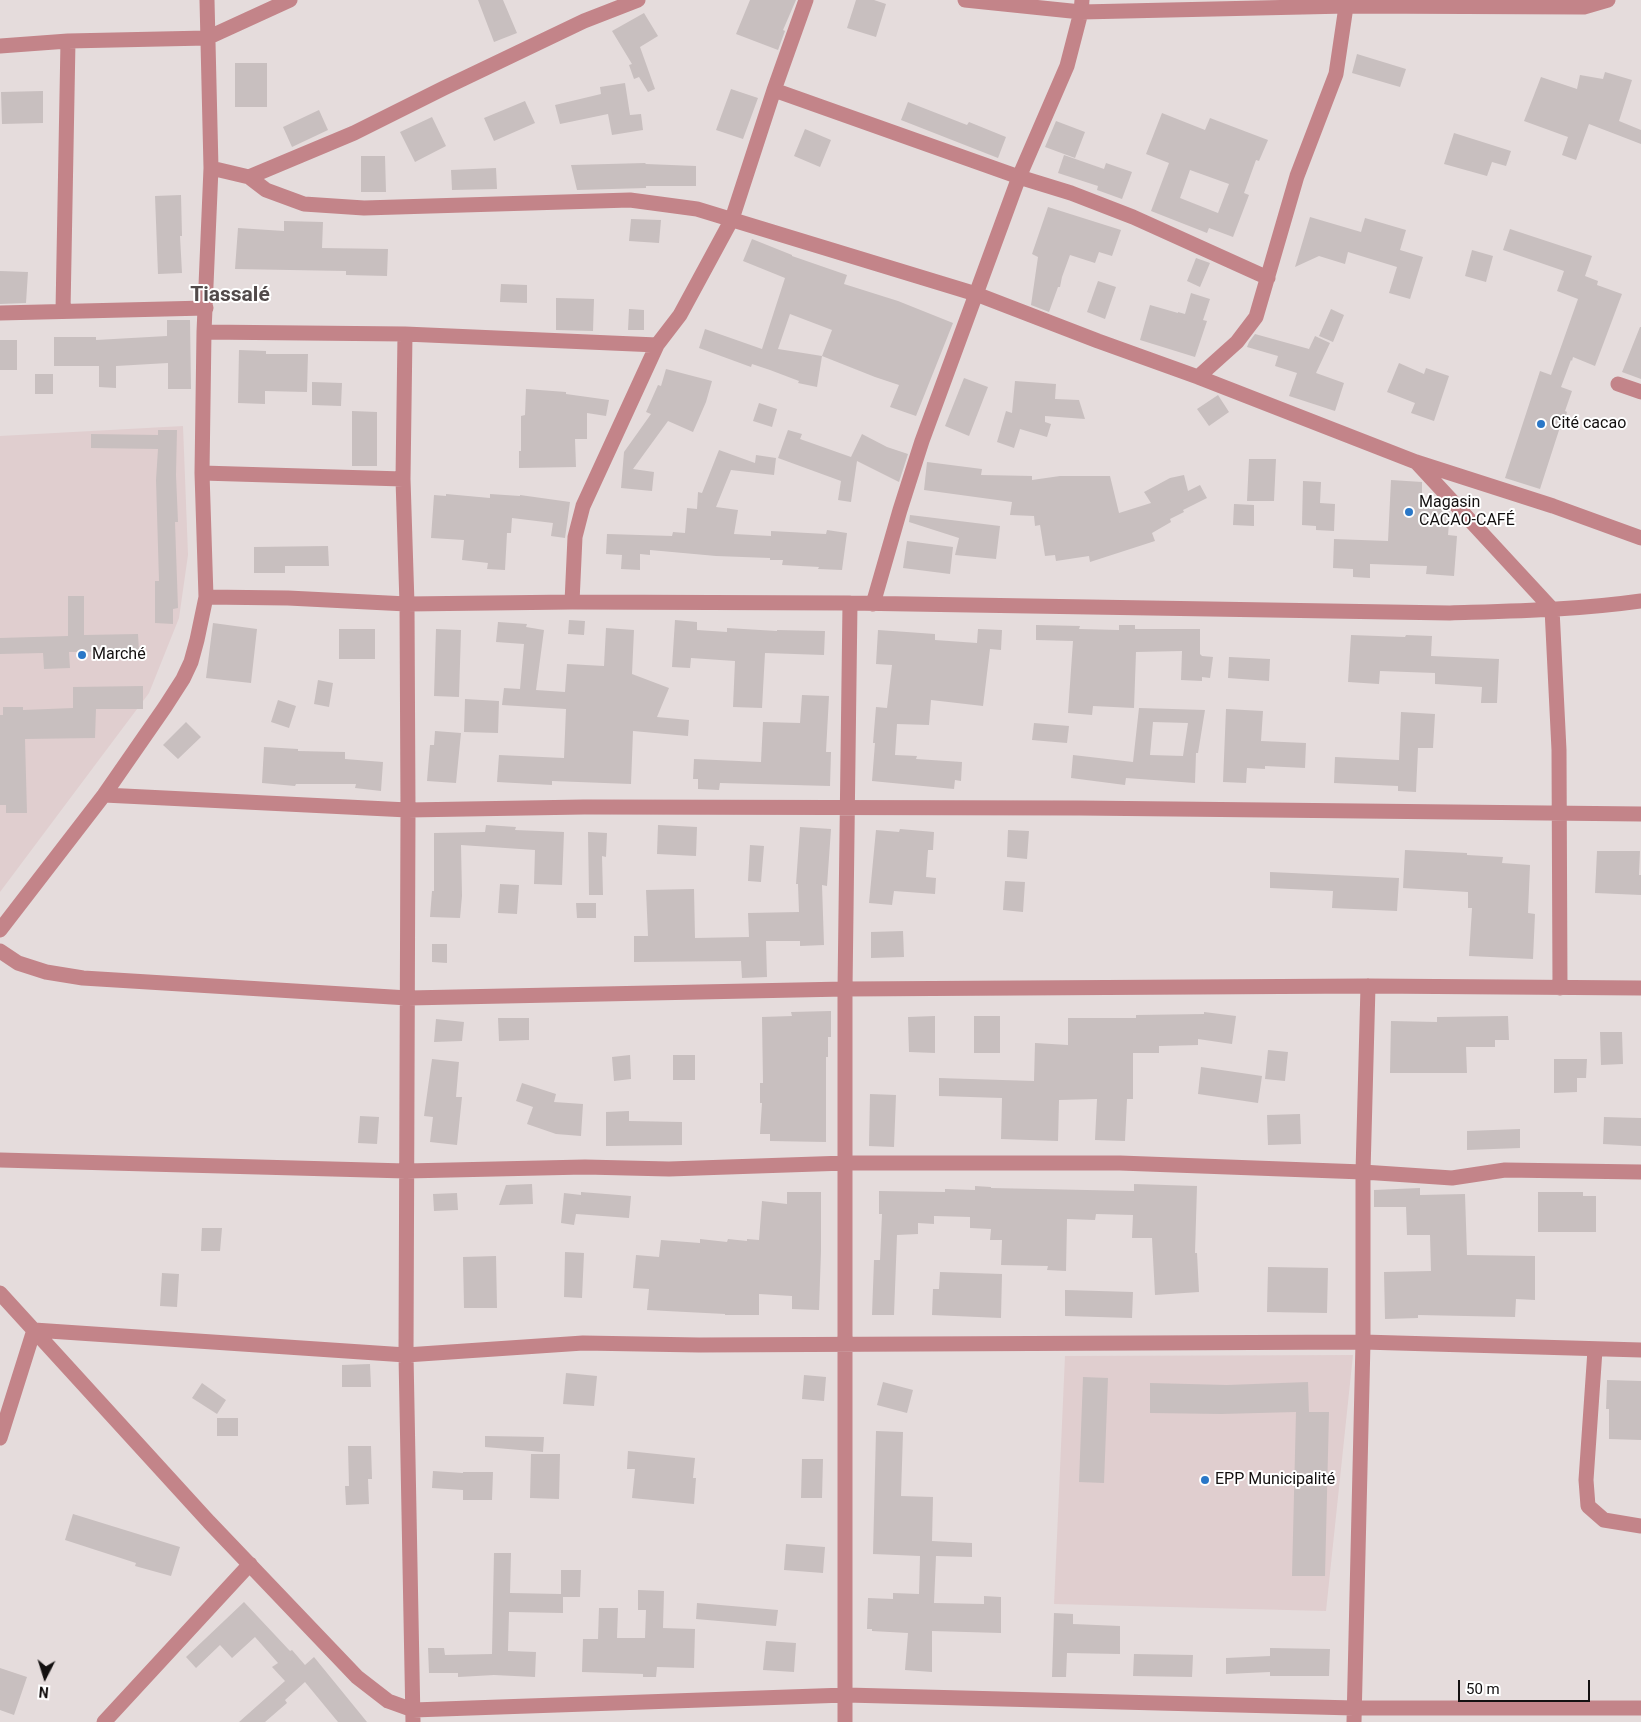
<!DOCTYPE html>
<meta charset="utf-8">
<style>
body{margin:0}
#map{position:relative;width:1641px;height:1722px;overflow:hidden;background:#e5dcdc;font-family:Roboto,sans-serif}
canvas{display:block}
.north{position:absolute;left:20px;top:1652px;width:50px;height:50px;-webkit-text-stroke:4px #fff;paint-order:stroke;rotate:185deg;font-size:14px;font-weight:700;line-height:20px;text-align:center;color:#131010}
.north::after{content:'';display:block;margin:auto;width:18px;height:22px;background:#131010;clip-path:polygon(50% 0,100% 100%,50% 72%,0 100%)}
.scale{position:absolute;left:1458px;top:1680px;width:132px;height:22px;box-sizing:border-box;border:2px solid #131010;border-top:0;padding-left:6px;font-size:15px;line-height:18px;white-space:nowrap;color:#131010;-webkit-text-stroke:4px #fff;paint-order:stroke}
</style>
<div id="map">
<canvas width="1641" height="1722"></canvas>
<div class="north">N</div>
<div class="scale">50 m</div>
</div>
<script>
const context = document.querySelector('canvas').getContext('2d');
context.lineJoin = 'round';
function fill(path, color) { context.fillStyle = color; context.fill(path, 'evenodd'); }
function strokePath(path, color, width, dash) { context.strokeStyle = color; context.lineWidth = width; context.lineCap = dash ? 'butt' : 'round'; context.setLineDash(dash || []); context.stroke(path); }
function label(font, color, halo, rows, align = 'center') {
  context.font = font + ' Roboto,sans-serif'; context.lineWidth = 4; context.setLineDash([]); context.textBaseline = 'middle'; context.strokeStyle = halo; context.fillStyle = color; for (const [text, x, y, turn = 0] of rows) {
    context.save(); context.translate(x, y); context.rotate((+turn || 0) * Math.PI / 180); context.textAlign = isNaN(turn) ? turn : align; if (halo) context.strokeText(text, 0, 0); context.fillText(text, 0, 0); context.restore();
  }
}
fill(new Path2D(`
 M183,426L188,555L179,618L149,693L0,892V436Z
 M1353,1355L1326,1611L1054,1604L1065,1356Z`), '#e0cecf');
fill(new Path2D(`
 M478,0H503L517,33L494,42Z
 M750,0H796L783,30L785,31L778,50L736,34Z
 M856,0H874L886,4L876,37L847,28Z
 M644,13L658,36L640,47L655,89L648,92L639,77L634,79L629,65L632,64L612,31Z
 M1357,54L1406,69L1400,87L1352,73Z
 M235,63H267V107H235Z
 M1605,72L1632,80L1619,121L1641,130V144L1589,124L1576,160L1562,155L1568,137L1524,121L1541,77L1577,89L1580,75L1603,79Z
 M625,83L630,115L641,114L643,130L612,135L608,114L560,124L555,105L601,94L600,87Z
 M731,89L758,98L743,139L716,130Z
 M43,91V123L2,124L1,92Z
 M525,101L535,123L494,141L484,118Z
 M908,102L967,125L969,122L1006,137L998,158L901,120Z
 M319,110L328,130L292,147L283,127Z
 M1162,113L1205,130L1210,118L1268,140L1259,161L1256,160L1244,193L1249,195L1233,237L1209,228L1207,233L1151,211L1169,163L1146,154ZM1190,170L1229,184L1218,213L1180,198Z
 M432,117L446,146L415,162L400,132Z
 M1056,121L1085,132L1075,158L1045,147Z
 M805,129L831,140L820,167L794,156Z
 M1454,133L1511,151L1506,166L1492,162L1487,176L1444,164Z
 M1064,155L1104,169L1106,163L1132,172L1122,199L1097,190L1098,186L1058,173Z
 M361,156H385L386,192H361Z
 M645,163L646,164L696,166V186H646V188L577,190L571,165Z
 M496,168L497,189L452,190L451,170Z
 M181,195L182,236H180L182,273L158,274L155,196Z
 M1048,207L1121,230L1112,256L1099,252L1095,263L1070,255L1062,277L1060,287H1058L1049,312L1031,305L1038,257L1032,254Z
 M1310,217L1361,232L1365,218L1406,230L1400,250L1423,257L1410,299L1389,293L1397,267L1348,252L1345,264L1319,256L1295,267Z
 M631,219L661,220L659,243L629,241Z
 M284,221L323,222L322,248L388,249L387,276L346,275V271L235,269L238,228L284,231Z
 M1510,229L1592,256L1585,276L1598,281L1597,285L1622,294L1595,366L1573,357L1572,361L1571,360L1561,387L1572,391L1565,411L1567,412L1563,425L1561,424L1540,489L1505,478L1540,371L1551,375L1578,299L1557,291L1564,271L1503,250Z
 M752,239L792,255V256L847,275L844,284L898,301L953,323L916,416L890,407L899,385L875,377L822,356L817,387L798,383L799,381L770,370L752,364L751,367L699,348L705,329L762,349L785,278L743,261ZM790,314L832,330L822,356L778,349Z
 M1472,250L1493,256L1486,282L1465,276Z
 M1196,258L1210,263L1200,287L1187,281Z
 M0,271L28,272L26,303L0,304Z
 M1098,281L1116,287L1105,319L1087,312Z
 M501,284L527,285V303L500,302Z
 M1191,293L1210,299L1203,320L1207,321L1195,357L1140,340L1150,305L1178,313V312L1185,314Z
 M556,298L594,299L593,331L556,330Z
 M629,309L644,310V330H628Z
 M1331,309L1344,315L1333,342L1319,336Z
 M167,320H190L191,389H168V363L116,366V388L99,387V366H54V337H96V340L167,336Z
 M1640,327H1641V379L1622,372Z
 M1255,334L1309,349L1315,336L1330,343L1316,373L1344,383L1335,411L1289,396L1297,373L1275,366L1278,356L1247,347L1249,342Z
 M0,340H17V370H0Z
 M239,350L266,351V354H308L307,392L265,391V404L238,403Z
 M1399,363L1424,374L1426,368L1449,376L1434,421L1411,413L1415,403L1387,392Z
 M666,369L712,381L706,402L693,432L668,421L633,469L654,472L652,491L621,488L624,452L651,414L646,412L658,385L661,386Z
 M35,374H53V394H35Z
 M964,378L988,387L969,436L945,426Z
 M1015,381L1056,384L1055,399L1079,400L1085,419L1045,416V422L1051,424L1047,437L1020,429L1014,448L997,442L1006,411L1012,413Z
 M312,382L342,383L341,406L312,405Z
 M526,389L566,392V394L609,400L606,416L587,413V439H575L576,467L519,468V451H521V416L525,415Z
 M1218,395L1229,412L1209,426L1197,409Z
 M759,403L777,409L772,427L753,421Z
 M352,411L377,412V466H352Z
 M158,430H177L176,475L178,522H175L178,608L173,609V624L155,623V581H159L156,480L158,449L91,448V434L158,435Z
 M788,430L802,434L800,439L851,457L862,434L887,447L908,454L899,482L857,461L851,502L838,500L841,481L778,458Z
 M719,450L755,463L756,455L776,458L774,475L731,470L716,507L738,510L734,534L771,536V531L826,534L827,530L847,533L842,570L818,569L819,567L782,565L783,560H770V558L716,556L650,550V555L640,554V570L621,569L622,555L606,554L607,534L672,536L673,532L685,533L687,508L697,509L698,492L702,493Z
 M1249,459H1276L1274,501H1247Z
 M927,462L982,469L981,475L1032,476V480L1060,476H1110L1119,513L1151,503L1144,492L1170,478L1184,475L1188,491L1200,485L1207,498L1183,510L1184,512L1170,519L1171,522L1152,533L1155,541L1090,562L1089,556L1056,561L1055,555L1045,556L1040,525L1035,526L1034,516L1010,515L1012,502L924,490Z
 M1391,480L1422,482V504L1443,505L1450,512L1448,535L1457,536L1454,576L1426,574L1427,566L1370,564V578L1353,577V569L1333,568L1334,539L1388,541Z
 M1303,481L1321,482L1320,503L1335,504L1334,531L1316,530V526L1302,525Z
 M446,494L490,498V494L520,496V495L570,502L565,538L551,536L553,523L512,518L511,533H507L505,570L487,569L488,563L462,560L464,540L431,538L434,495L446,496Z
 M1234,504L1254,505V526L1233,525Z
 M910,515L1000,526L996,559L955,555L959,538L909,522Z
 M907,541L953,547L950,574L903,568Z
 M328,546L329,566H285V573H254V547Z
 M68,596H84V635L138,634L139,651L69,652L70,668L44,669L43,653L0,654V638L68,636Z
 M569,620L585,621L584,635L568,634Z
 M675,620L697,622V630L727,632V628L777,631V630L825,631L824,655L765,653L762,708L733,707L735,661L691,658L690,668L672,667Z
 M498,622L527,624L526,627L544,630L536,690L565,692L567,664L604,666L606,628L634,630L632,674L669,688L657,717L689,720L688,736L633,731L631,784L552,781V785L497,782L499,755L564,758L566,709L502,705L504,688L520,689L524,644L496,642Z
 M213,623L257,629L251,683L206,678Z
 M1036,625L1080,626L1079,629L1119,630V625H1135V629H1200V654L1202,656L1213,657L1210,678L1202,677V681L1181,680L1182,651L1136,652L1134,708L1093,706L1092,715L1068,713L1073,641L1036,640Z
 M339,629H375V659H339Z
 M436,629L461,630L459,697L434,696Z
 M978,629L1002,630L1001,650L990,649L983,706L931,700L929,725L897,724L895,755L917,756L916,759L962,762L961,781L955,780L954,789L872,781L875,743H873L876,707L887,708L892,665L876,664L878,630L935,634V640L977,643Z
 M1351,635L1405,637L1406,635L1432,636L1431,656L1499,659L1497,703H1481L1482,687L1435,684V673L1380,671L1379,684L1348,682Z
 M1229,657L1270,659L1269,681L1228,678Z
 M318,680L333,683L329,707L314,704Z
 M143,686V709H96L95,738L25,739L27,813H6V805H0V715H3V707H23V710L73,708V687Z
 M802,695L829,696L826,752H831L830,786L720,783L719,790L698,789V779H693L694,759L761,762L763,722L800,723Z
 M465,699L499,701L498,733L464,732Z
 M278,700L296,706L289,728L271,722Z
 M1139,708L1205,710L1198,753H1196L1195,783L1126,778L1125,785L1071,778L1073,755L1133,762ZM1153,722L1188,723L1183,756L1150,755Z
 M1226,709L1263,711L1261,741L1306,743L1305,768L1265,766V769L1247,768L1246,783L1223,782Z
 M1401,712L1435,714L1433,748H1418L1416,792L1398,791V786L1334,783L1335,757L1399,760Z
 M186,722L201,737L178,759L163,745Z
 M1034,723L1069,726L1067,743L1032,740Z
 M435,731L461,733L456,783L427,781L430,745H434Z
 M264,747L298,749V751L345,752V759L383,762L381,791L355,788L356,784H296L295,786L262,783Z
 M486,825L516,827L515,830L564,832L562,885L534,884L535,850L461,845L462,896L460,918L430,917L432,891H434V833L485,832Z
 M658,825L697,827L696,856L657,854Z
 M800,827L831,829L827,886L822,885L824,945L800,946V941H766L767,977L742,978L741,961L634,962V936H648L646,890L694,889L695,938L749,937L748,913L799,912L798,884H796Z
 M900,829L934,832L933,850H928L926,877L936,878L935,894L894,891L892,905L869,903L876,830L899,832Z
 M1008,830L1029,831L1027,859L1007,857Z
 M588,832L607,833L606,857L602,856L603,895H589Z
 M750,845L764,846L761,882L748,881Z
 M1405,850L1467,853V855L1503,857L1502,863L1530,865L1528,913L1535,914L1533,959L1469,956L1472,908H1468V892L1403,888Z
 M1597,851H1640L1639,875H1641V895L1595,893Z
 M1270,872L1399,878L1397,911L1332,908L1333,891L1270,888Z
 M1005,881L1025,882L1023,912L1003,910Z
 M500,884L519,885L517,914L498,913Z
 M576,903H596V918H577Z
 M903,931L904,957L871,958V932Z
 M432,944H447V963L432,962Z
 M831,1011V1037H828V1057H826V1142L770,1141V1134H760L762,1103H760V1083H763L762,1017L792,1016L791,1012Z
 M1204,1012L1236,1016L1232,1044L1198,1039V1045L1159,1046V1053H1133V1099H1127L1125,1141L1095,1140L1097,1099L1059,1100L1058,1141L1001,1139L1002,1098L939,1096V1078L1034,1081L1035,1043L1068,1045V1018H1136V1015L1204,1014Z
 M935,1016V1053L909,1052L908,1017Z
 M974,1016H1000V1053H974Z
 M1508,1016L1509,1040H1495V1047H1466L1467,1073H1390L1391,1021L1437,1022V1017Z
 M498,1018H529V1040L499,1041Z
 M436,1019L464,1022L462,1041L434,1042Z
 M1600,1032H1622L1623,1064L1601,1065Z
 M1268,1050L1288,1052L1285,1081L1265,1079Z
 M630,1055L631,1079L614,1081L612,1057Z
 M673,1055H695V1080H673Z
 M432,1059L459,1062L456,1097H462L457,1145L430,1142L433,1117L424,1116Z
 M1554,1059H1587L1586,1078H1577V1092L1554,1093Z
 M1201,1067L1262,1076L1258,1103L1198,1094Z
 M522,1083L556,1094L554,1102L583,1104L581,1136L556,1134L527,1124L533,1107L516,1101Z
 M870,1094L896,1095L894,1147L869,1146Z
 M629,1111V1121L682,1122V1145L606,1146V1112Z
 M1300,1114L1301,1144L1268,1145L1267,1115Z
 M360,1116L379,1117L377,1144L358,1143Z
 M1604,1117L1641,1118V1146L1603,1144Z
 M1520,1129V1148L1467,1150V1131Z
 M532,1184L533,1204L499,1205L506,1185Z
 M1134,1184L1197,1186L1195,1253H1197L1199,1292L1155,1295L1152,1238H1132L1133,1215L1096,1214L1095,1220L1067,1219L1066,1271L1047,1270L1048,1266L1001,1265L1002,1240H990L991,1229L970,1228V1217L934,1216V1224L918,1223V1234L897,1235L894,1315H872L874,1260H880L882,1214H879V1191L945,1192V1189L975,1190V1186L991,1187V1188L1134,1191Z
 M1420,1188V1195L1465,1194L1467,1255L1535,1256V1300L1516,1299L1515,1317L1418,1315V1318L1385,1319L1384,1272L1431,1271L1430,1235H1407L1406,1207H1374V1190Z
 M581,1192L631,1196L629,1218L576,1214L574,1225L561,1223L564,1193L581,1195Z
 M787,1192H821V1251L819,1310L792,1309V1296L759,1294V1315H725V1314L647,1310L649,1289L633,1288L636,1255L659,1257L661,1240L700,1243V1239L727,1242L728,1239L747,1241V1239L759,1240L762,1201L787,1204Z
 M1538,1192H1583V1196H1596V1232H1538Z
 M457,1193L458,1210L434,1211L433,1194Z
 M202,1228H222L220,1251H201Z
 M565,1252L584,1253L582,1298L564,1297Z
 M496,1256L497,1308H464L463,1257Z
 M1268,1267L1328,1268L1327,1313L1267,1312Z
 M940,1272L1002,1274L1001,1318L932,1315L933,1289H939Z
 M162,1273L179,1274L177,1307L160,1306Z
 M1065,1290L1133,1292L1132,1318L1065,1316Z
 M370,1364L371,1387H342V1365Z
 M566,1373L597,1376L594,1406L563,1404Z
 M804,1375L826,1377L824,1401L802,1399Z
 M1083,1377L1108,1378L1104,1483L1079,1482Z
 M1607,1380L1641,1381V1440L1609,1439V1409H1606Z
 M883,1382L913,1390L907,1413L877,1405Z
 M1308,1382L1309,1412H1329L1325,1576H1292L1296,1412L1221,1414L1150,1413V1383L1227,1385Z
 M202,1383L226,1400L217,1414L192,1398Z
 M217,1418H238V1436H217Z
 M876,1431L903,1432L901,1496L933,1497L932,1541L972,1543V1557L936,1556L934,1603L984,1604V1596L1001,1597V1633L932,1631V1672L905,1670L908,1633L872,1631V1629H867L868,1598L893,1599V1593L919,1594L920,1556L873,1554Z
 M485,1436L544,1437L543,1452L485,1447Z
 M348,1446H371L372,1479H368L369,1504L346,1505L345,1486H349Z
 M628,1451L695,1458L693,1478H696L694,1504L632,1498L635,1469H627Z
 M531,1454H560L559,1499L530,1498Z
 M802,1459H823L822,1498H801Z
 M433,1471L463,1473V1472H493L492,1500H463V1490L432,1488Z
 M73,1514L180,1547L171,1576L135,1566L136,1563L65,1540Z
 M786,1544L825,1547L823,1573L784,1570Z
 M494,1553H511L510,1593L561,1594V1570H581L580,1597H563V1613L509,1612L508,1651L536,1652L535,1677L494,1675L458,1677V1673H429L428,1648H444L445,1655L492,1654Z
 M638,1590L664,1591L663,1628L695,1629L694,1668L657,1667L656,1677H643V1674L582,1672L583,1639H598L599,1608H618L617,1638H645L646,1610H638Z
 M244,1602L290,1651L292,1650L305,1665L314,1657L367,1722H338L305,1682L285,1700L287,1703L265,1722H239L285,1681L272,1667L278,1663L255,1637L232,1658L220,1645L196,1668L186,1657Z
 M697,1603L778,1610L776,1626L696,1619Z
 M1054,1613L1073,1614V1624L1120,1626V1654L1067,1653L1066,1677H1052Z
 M766,1641L796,1643L794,1672L763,1670Z
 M1270,1648L1330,1649L1329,1676H1270V1672L1226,1674V1658L1270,1656Z
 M1134,1654L1193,1655L1192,1677L1133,1676Z
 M0,1668L27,1677L14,1715L0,1710Z`), '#c8bfbf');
strokePath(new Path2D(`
 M965,0L1081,12L1347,6L1584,7L1608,0
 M0,46L68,41L207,38L290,0
 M774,90L1019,177L1071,193L1133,217L1268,278
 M211,168L249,177L354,133L444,88L584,21L638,0
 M249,177L266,190L304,204L364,208L630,200L697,209L976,294L1098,341L1198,377L1416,462L1553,506L1641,538
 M63,311L68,41
 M0,313L206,308
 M204,332L405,334L657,345
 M405,334L403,479L407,604L408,810L406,1355L413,1722
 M1198,377L1237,342L1256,317L1297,176L1336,74L1347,0
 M1618,384L1641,392
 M1417,463L1552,609L1559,750L1560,988
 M202,473L403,479
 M206,597L288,598L407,604L572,602L850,603L1450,613C1514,611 1578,610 1641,601
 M572,602L575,537L583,506L657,345L680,315L732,219L774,90L806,0
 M873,604L900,510L922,441L1019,177L1067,66L1081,12L1082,0
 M104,795L408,810L584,807L1080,808L1641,814
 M0,930L104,795L165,707L183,679L191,662L197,640L206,597L202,473L204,332L211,168L207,0
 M0,951L18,963L46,972L83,978L408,998L845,989L1368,986L1641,988
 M0,1160L406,1171L585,1167L669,1169L846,1163H1120L1363,1172L1452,1178L1505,1170L1641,1172
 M0,1293L209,1522L357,1677L388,1701L413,1710L846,1695L1354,1708H1641
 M1595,1350L1586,1480L1588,1506L1604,1520L1641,1526
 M0,1438L34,1330L406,1355L583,1343L699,1345L1363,1342L1641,1350
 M104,1722L250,1564
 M845,1722V989L850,603
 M1354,1722L1363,1342V1172L1368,986`), '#c38489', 15);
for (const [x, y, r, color] of [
 [1541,424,5,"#2a77c7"],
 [1409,512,5,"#2a77c7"],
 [82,655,5,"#2a77c7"],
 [1205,1480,5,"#2a77c7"]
]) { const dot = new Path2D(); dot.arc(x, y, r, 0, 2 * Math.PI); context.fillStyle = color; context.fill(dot); strokePath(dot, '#fff', 2); }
label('16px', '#131010', '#fff', [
 ["Cité cacao",1551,424],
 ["Magasin",1419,503],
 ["CACAO-CAFÉ",1419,521],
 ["Marché",92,655],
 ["EPP Municipalité",1215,1480]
], 'left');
label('bold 21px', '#514a4a', '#fff', [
 ["Tiassalé",230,296]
]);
</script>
